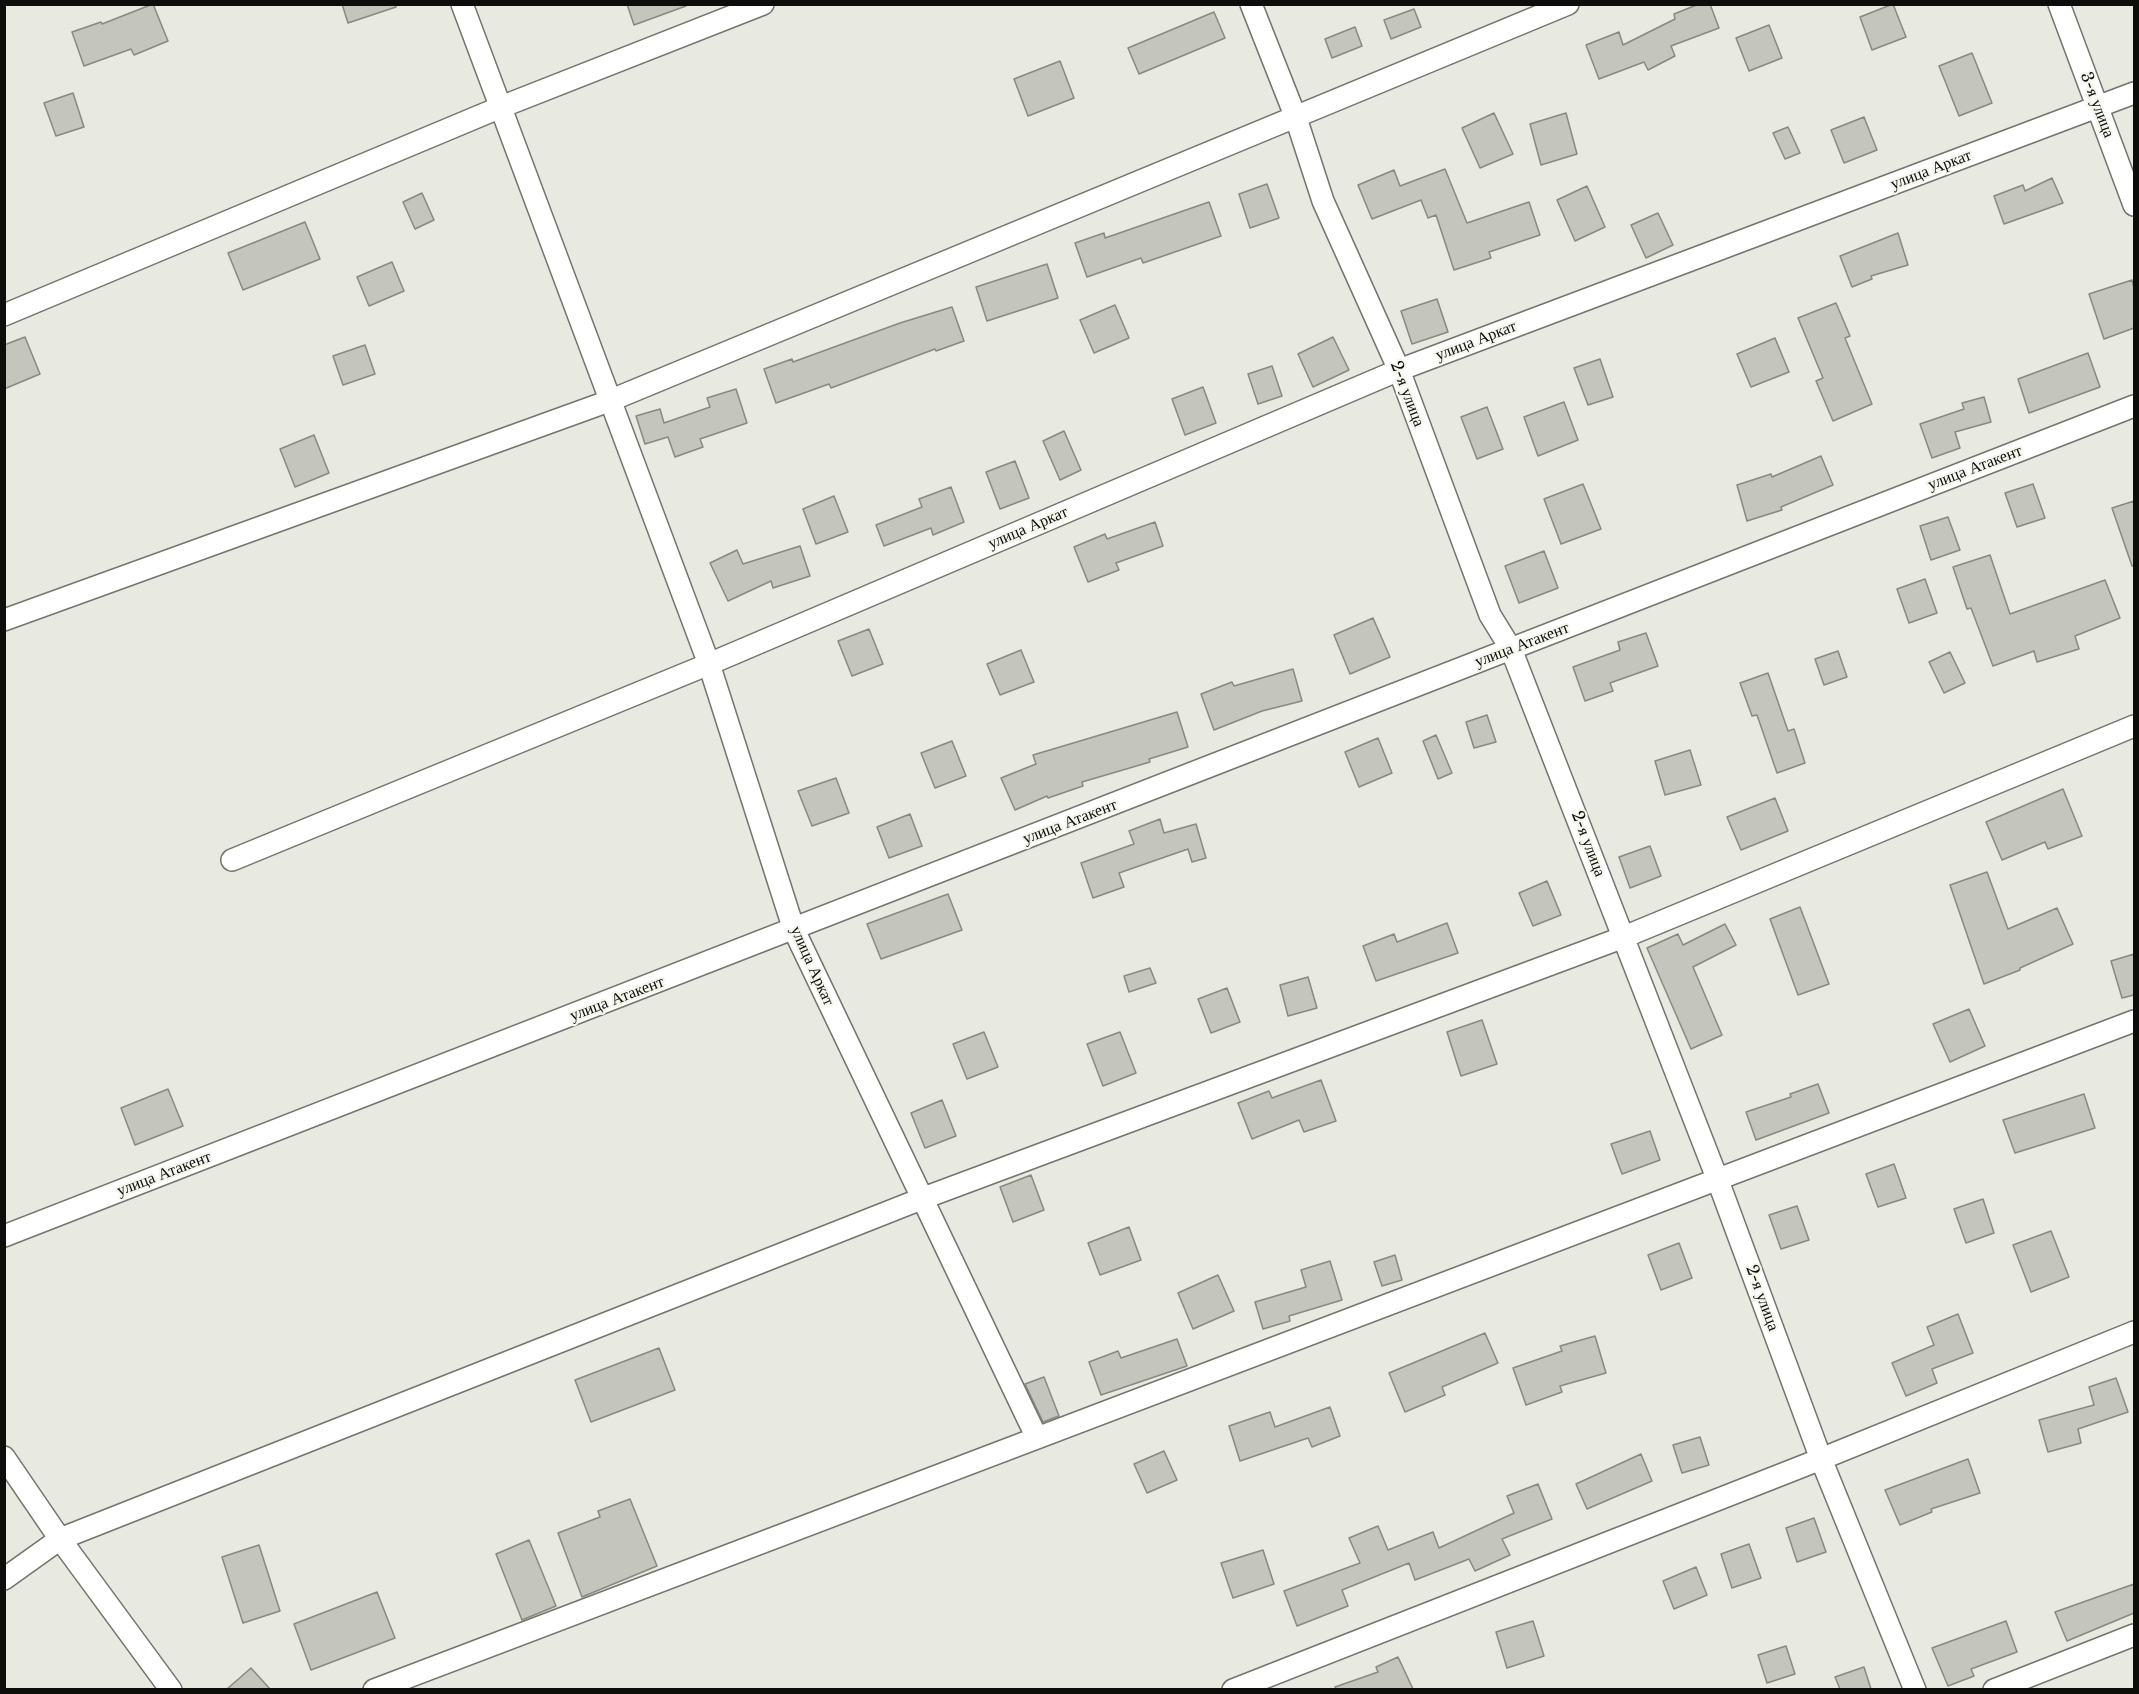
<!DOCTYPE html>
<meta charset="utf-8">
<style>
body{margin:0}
#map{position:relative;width:2139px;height:1694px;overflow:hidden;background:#e8e9e0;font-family:"Libre Baskerville",serif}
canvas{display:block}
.frame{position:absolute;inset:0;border:6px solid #0d0d0b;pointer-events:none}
</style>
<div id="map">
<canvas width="2139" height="1694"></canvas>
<div class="frame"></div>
</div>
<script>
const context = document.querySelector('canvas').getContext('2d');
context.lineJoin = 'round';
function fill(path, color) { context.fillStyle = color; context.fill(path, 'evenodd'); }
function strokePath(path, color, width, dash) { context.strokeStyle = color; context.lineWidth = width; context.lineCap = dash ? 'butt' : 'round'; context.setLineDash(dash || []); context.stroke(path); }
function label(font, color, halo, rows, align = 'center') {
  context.font = font + ' "Libre Baskerville",serif'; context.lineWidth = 4.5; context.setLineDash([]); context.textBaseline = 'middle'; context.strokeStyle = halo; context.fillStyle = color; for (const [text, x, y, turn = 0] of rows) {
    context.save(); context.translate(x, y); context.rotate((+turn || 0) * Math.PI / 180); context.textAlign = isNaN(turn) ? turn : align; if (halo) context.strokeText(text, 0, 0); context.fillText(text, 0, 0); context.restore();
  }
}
const building = new Path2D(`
 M153,4L168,41L134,55L131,49L84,66L72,32L101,22L102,24Z
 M342,4H396V7L348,23Z
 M627,4H686V6L634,25Z
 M1699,4H1710L1719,28L1671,46L1675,56L1648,70L1644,62L1599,79L1586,45L1619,32L1623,45L1675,19L1674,14Z
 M1893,4L1906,37L1872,50L1860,17Z
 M1414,9L1421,27L1391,39L1384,20Z
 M1214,12L1225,38L1139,74L1128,48Z
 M1769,25L1782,58L1749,71L1736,38Z
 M1355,27L1362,46L1332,58L1325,39Z
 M1972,53L1992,103L1959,116L1939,66Z
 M1060,61L1074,98L1028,116L1014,79Z
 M73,93L84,127L56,136L44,103Z
 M1494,113L1513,154L1480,168L1462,128Z
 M1566,113L1577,154L1541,165L1530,124Z
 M1864,117L1877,150L1844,163L1831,130Z
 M1788,127L1800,153L1785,159L1773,133Z
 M1445,169L1467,223L1529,202L1540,235L1489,252L1491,258L1454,270L1436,215L1428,218L1421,200L1372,219L1358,185L1394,170L1400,186Z
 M2052,178L2063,203L2004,224L1994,196L2023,185L2025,191Z
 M1267,184L1279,218L1250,228L1239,194Z
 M1587,186L1605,227L1575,241L1557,200Z
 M422,193L434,220L415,229L403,202Z
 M1209,202L1221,236L1143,263L1141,258L1087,277L1075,243L1104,233L1105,238Z
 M1658,213L1673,245L1646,258L1631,225Z
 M305,222L320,259L243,290L228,253Z
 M1898,233L1908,265L1871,276L1872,279L1852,287L1840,256Z
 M392,262L404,291L369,306L357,277Z
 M1047,264L1058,298L987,321L976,287Z
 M2132,280L2134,288V328L2104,339L2089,294Z
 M1437,299L1448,332L1412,344L1401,311Z
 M1836,303L1850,336L1845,338L1872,404L1833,421L1816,381L1823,378L1798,318Z
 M1115,305L1129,338L1094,353L1080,320Z
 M952,307L964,341L936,351L935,349L831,388L829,384L776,403L764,369L792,359L793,362L900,323Z
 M25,337L40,374L4,389V345Z
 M1333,337L1349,370L1313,387L1298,354Z
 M1775,338L1789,372L1751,387L1737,354Z
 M365,345L375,374L343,385L333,356Z
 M2088,353L2100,387L2029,413L2018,379Z
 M1600,359L1613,397L1588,405L1574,368Z
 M1272,366L1282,396L1258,404L1248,374Z
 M1203,387L1216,423L1185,435L1172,399Z
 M736,389L747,423L700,439L703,447L675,457L668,437L645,444L636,416L660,409L664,423L710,407L707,398Z
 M1984,397L1991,422L1955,432L1960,448L1932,458L1920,424L1964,409L1962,403Z
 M1564,402L1578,440L1538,456L1524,417Z
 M1487,407L1503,449L1477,459L1461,417Z
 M1064,431L1081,470L1060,480L1043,441Z
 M314,435L329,473L295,487L280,449Z
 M1821,456L1833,485L1781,507L1782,510L1747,521L1737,485L1771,474L1772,477Z
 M1015,461L1029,498L1000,509L986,472Z
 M1583,484L1601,529L1561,544L1544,499Z
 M2033,484L2045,518L2017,527L2005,493Z
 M951,487L964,522L933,535L931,528L884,546L876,525L922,507L919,499Z
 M834,496L848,532L816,544L803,509Z
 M2134,501V566H2132L2112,508Z
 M1948,517L1960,550L1931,560L1920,526Z
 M1155,522L1163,546L1116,563L1119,570L1088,582L1074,547L1105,534L1107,539Z
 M800,546L810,576L773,588L771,581L728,601L710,563L737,550L743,564Z
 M1544,551L1558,588L1519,603L1505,566Z
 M1990,555L2010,614L2105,580L2120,618L2075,636L2079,649L2037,662L2034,651L1993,666L1971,608L1967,609L1953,567Z
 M1925,579L1937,613L1909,623L1897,589Z
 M1373,618L1390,657L1350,674L1334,635Z
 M869,629L883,664L852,676L838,641Z
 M1646,633L1658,666L1610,683L1613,691L1585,701L1573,667L1620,650L1618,642Z
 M1021,650L1034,682L1000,695L987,664Z
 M1838,651L1847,677L1824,685L1815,659Z
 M1950,652L1965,683L1944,693L1929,662Z
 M1293,669L1302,701L1262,711L1214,730L1201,694L1232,682L1234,686Z
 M1768,673L1788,731L1794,729L1805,763L1777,773L1757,715L1752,716L1740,683Z
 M1177,712L1188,747L1149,759L1150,762L1082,782L1083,786L1048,798L1047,796L1015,810L1001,778L1036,764L1033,755Z
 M1487,715L1496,742L1474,748L1466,722Z
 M1436,735L1452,773L1438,779L1423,741Z
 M1378,738L1392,773L1359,787L1345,752Z
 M952,741L966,776L935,788L921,753Z
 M1690,750L1701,785L1665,795L1655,761Z
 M836,778L849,813L812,826L798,791Z
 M2063,789L2082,836L2048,849L2045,842L2002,860L1986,822Z
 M1775,798L1788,831L1741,850L1727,817Z
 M910,814L922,846L889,858L877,827Z
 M1160,819L1164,833L1196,824L1206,858L1192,862L1188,849L1119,873L1124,887L1093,898L1081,863L1134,844L1129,831Z
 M1650,846L1661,876L1630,888L1619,857Z
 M1987,872L2008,929L2057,908L2073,944L2020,968V970L1984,984L1950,885Z
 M1547,881L1561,915L1533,926L1519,893Z
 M948,894L962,930L881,959L867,924Z
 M1800,907L1829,984L1798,995L1770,919Z
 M1447,923L1458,953L1376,981L1363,946L1394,934L1397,942Z
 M1725,924L1736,945L1693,967L1722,1035L1691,1049L1647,948L1678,934L1683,945Z
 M2134,954V995L2122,998L2111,961Z
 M1150,968L1156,983L1129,992L1124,976Z
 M1308,977L1317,1008L1288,1016L1280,985Z
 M1227,988L1240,1022L1211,1033L1198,999Z
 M1969,1009L1985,1046L1950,1062L1933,1024Z
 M1482,1020L1497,1064L1461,1076L1447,1032Z
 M984,1032L998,1067L967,1079L953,1044Z
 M1120,1032L1136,1073L1103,1086L1087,1044Z
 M1321,1080L1336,1121L1304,1132L1299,1120L1252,1139L1238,1103L1269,1091L1272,1098Z
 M1818,1084L1829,1113L1756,1140L1746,1112L1791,1097L1790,1094Z
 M168,1089L183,1126L135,1145L121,1108Z
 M2084,1094L2095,1128L2015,1153L2003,1120Z
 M942,1100L956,1136L925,1148L911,1113Z
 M1650,1131L1660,1160L1622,1174L1611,1144Z
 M1894,1164L1906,1198L1878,1207L1866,1174Z
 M1031,1175L1044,1210L1013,1222L1000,1187Z
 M1983,1199L1994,1233L1966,1243L1954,1209Z
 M1797,1206L1809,1240L1781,1249L1769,1215Z
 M1129,1227L1141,1260L1100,1275L1088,1243Z
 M2051,1231L2069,1277L2031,1292L2013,1245Z
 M1679,1243L1692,1278L1661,1290L1648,1255Z
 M1395,1255L1402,1280L1382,1286L1374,1262Z
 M1330,1261L1342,1300L1289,1316L1290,1321L1263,1329L1255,1302L1306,1287L1301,1270Z
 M1218,1275L1234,1311L1193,1329L1178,1293Z
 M1958,1314L1973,1353L1932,1369L1937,1383L1906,1396L1892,1363L1934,1345L1927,1327Z
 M1485,1333L1498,1363L1442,1387L1445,1395L1405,1412L1389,1373Z
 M1595,1336L1606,1373L1560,1386L1562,1392L1526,1405L1513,1368L1562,1351L1560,1346Z
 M1177,1339L1187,1366L1101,1395L1089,1362L1118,1351L1121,1358Z
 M659,1348L675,1390L591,1422L575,1380Z
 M1044,1377L1059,1416L1043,1422L1025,1384Z
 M2116,1378L2128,1412L2078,1429L2081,1443L2048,1452L2039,1420L2094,1405L2089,1387Z
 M1330,1407L1340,1436L1312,1447L1308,1438L1240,1461L1229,1426L1270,1412L1275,1427Z
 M1700,1437L1709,1465L1682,1473L1673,1445Z
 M1164,1451L1177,1480L1147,1493L1134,1464Z
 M1641,1454L1652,1481L1587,1509L1576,1484Z
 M1968,1459L1980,1493L1931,1509L1932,1512L1900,1525L1885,1490Z
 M1538,1484L1552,1519L1502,1539L1510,1555L1475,1571L1469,1559L1415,1580L1409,1563L1342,1590L1348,1606L1297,1626L1284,1591L1360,1563L1349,1538L1378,1526L1388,1550L1433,1532L1439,1548L1514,1513L1507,1496Z
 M630,1499L657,1566L582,1597L558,1533L600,1517L598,1511Z
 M1814,1518L1826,1552L1797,1562L1786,1528Z
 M529,1540L556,1606L522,1620L496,1554Z
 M1749,1544L1761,1578L1732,1588L1721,1554Z
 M259,1545L280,1611L243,1623L222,1557Z
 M1263,1550L1274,1584L1233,1598L1221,1563Z
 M1696,1567L1707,1595L1674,1609L1663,1581Z
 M2134,1584V1613L2067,1641L2055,1612Z
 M377,1592L395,1638L311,1670L294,1624Z
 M1533,1621L1544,1656L1507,1668L1496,1632Z
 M2006,1621L2017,1652L1971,1669L1974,1676L1948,1686L1932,1648Z
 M1786,1646L1795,1674L1767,1683L1758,1655Z
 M1398,1657L1413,1689H1336L1335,1687L1378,1672L1376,1667Z
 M1864,1667L1871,1689H1840L1835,1677Z
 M251,1668L270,1689H227Z`);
fill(building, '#c4c5bc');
strokePath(building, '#888981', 1.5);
const street = new Path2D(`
 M1251,4L1296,118L1323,201L1399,370L1490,615L1511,649L1717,1178L1821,1459L1915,1690
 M2059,4L2134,205
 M4,315L501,107L763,4
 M4,620L609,401L1568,4
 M232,860L709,664L462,4
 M4,1236L2134,406
 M1037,1438L794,930L709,664L1399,370L2134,93
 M4,1457L60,1539L171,1690
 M4,1579L60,1539L921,1199L1624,937L2134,726
 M374,1690L2134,1021
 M1233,1690L1821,1459L2134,1332
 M1994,1690L2134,1635`);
strokePath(street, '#73746c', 24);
strokePath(street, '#fff', 21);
label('16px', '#0d0d0b', '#f5f6ed', [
 ["3-я улица",2097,105,69],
 ["улица Аркат",1931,170,-21],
 ["улица Аркат",1476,341,-21],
 ["2-я улица",1407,394,69],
 ["улица Атакент",1975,468,-21],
 ["улица Аркат",1028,528,-23],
 ["улица Атакент",1522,645,-21],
 ["улица Атакент",1070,822,-21],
 ["2-я улица",1588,844,69],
 ["улица Аркат",812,966,66],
 ["улица Атакент",617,999,-21],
 ["улица Атакент",164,1174,-21],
 ["2-я улица",1762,1298,70]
]);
</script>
